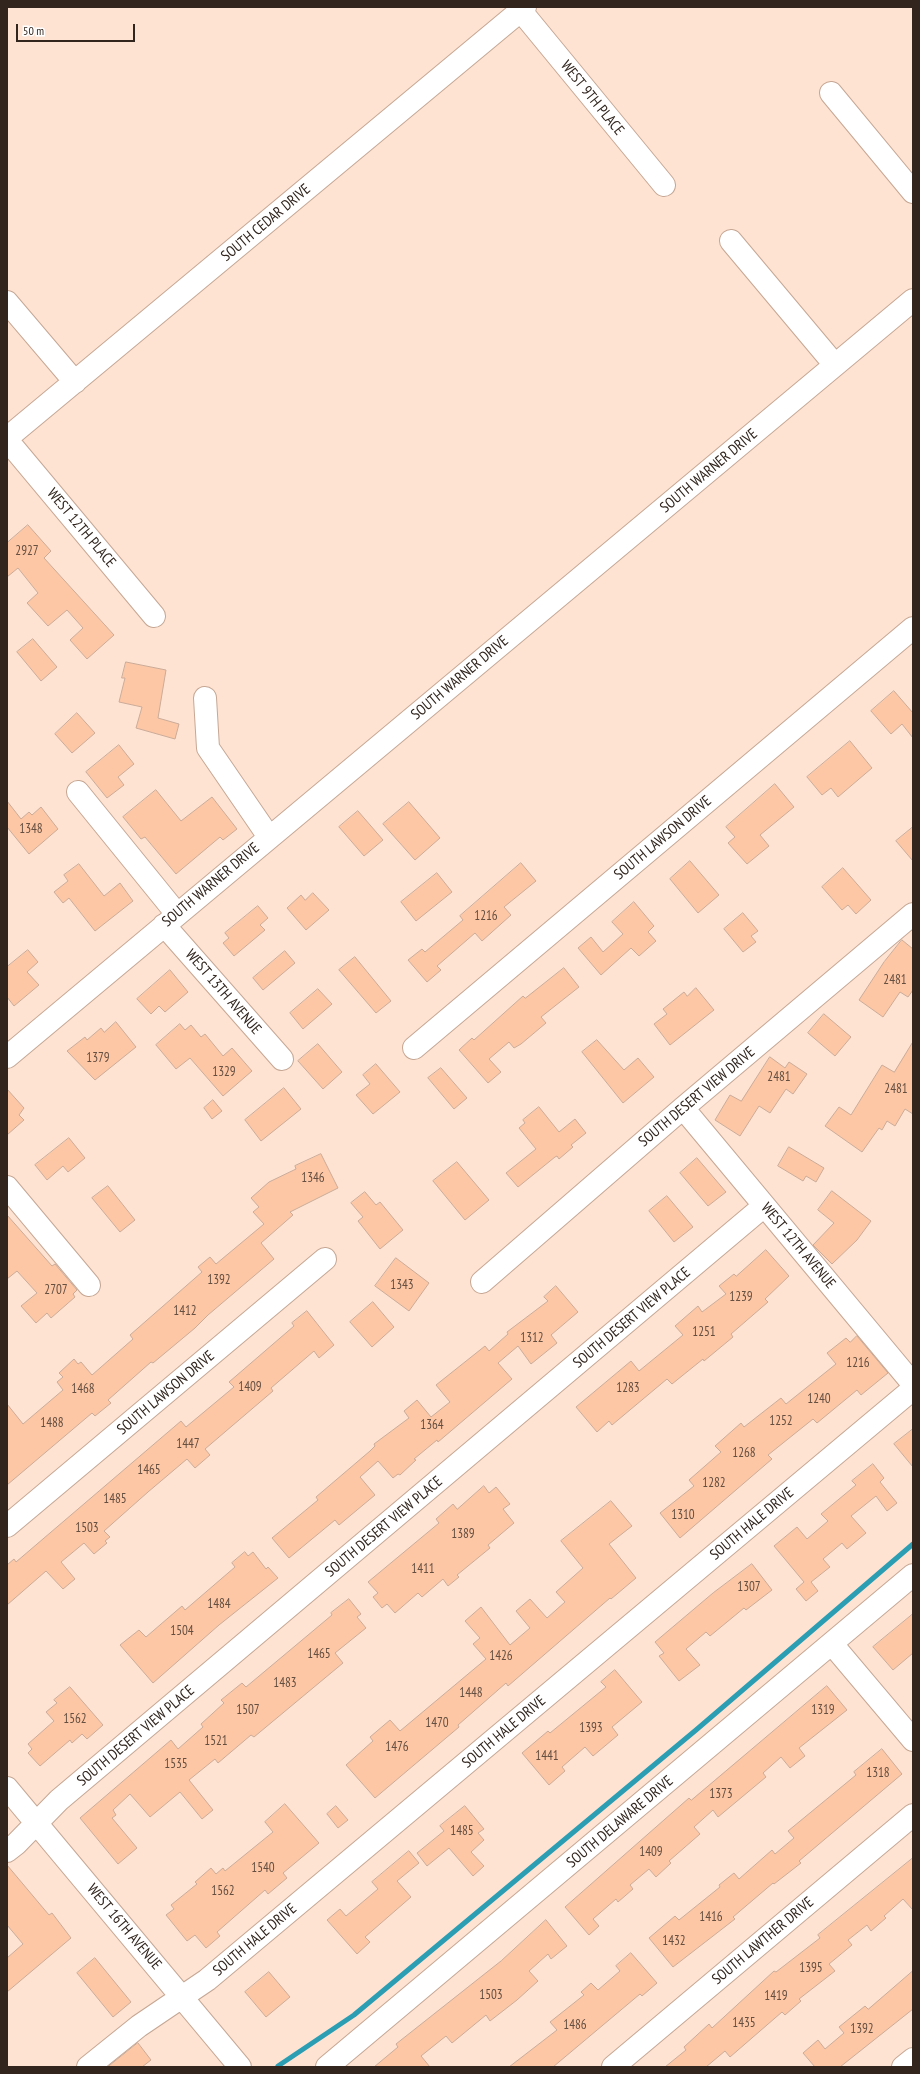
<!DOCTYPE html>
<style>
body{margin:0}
#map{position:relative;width:920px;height:2074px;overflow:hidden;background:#fee3d3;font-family:"PT Sans Narrow",sans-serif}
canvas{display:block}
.frame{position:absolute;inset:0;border:8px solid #31251e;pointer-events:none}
.scale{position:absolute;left:16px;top:24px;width:119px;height:18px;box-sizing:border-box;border:2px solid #31251e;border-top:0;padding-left:5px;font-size:12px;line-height:14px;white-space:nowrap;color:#31251e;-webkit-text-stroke:3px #fff;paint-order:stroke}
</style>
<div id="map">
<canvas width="920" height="2074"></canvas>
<div class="frame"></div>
<div class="scale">50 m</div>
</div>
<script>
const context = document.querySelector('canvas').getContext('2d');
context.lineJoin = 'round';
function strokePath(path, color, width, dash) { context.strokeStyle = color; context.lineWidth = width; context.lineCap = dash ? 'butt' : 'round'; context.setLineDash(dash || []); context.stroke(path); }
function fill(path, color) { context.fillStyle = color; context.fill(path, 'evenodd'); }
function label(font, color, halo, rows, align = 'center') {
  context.font = font + ' "PT Sans Narrow",sans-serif'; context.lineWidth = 3.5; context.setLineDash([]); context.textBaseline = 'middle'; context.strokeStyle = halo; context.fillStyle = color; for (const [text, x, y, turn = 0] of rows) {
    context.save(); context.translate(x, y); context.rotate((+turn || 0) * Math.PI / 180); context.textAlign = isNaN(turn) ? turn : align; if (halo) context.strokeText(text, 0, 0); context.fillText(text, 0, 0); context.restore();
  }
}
strokePath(new Path2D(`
 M278,2066L354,2015L696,1730L913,1544`), '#2b9eb4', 5);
const building = new Path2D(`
 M28,525L51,551L44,558L114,635L87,659L70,640L83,628L67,610L48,626L27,603L38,593L18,568L7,577V543Z
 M33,639L57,667L41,681L17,652Z
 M126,662L166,670L158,718L179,724L175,739L136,728L142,707L119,702L125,678H122Z
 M894,691L913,713V738L902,724L891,734L871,711Z
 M77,713L95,733L72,753L55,734Z
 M850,741L872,768L838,797L831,788L822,795L807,777Z
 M119,745L134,764L118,777L124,785L107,798L86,772Z
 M775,784L794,807L760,835L769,846L747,864L728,843L735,837L726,827Z
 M156,790L181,821L212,797L237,829L223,840L220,837L176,874L145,837L141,839L123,817Z
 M7,801L21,819L29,812L32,815L41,807L58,829L29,854L7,827Z
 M409,802L440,838L415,860L383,824Z
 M358,811L383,840L364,856L339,827Z
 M913,827V861L896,841Z
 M690,861L719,895L698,913L670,879Z
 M521,863L536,881L504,907L511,915L482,941L475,933L437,966L441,970L427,982L408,960L422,949L425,952L463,920L460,916Z
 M79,864L104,896L120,883L133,901L95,931L69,898L63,903L54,892L68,881L64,875Z
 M843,868L871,900L856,914L848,905L842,910L822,887Z
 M437,873L452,892L416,921L401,902Z
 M313,893L329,910L306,930L287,908L301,895L305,900Z
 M634,902L654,926L648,932L656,941L639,956L631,948L601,975L578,948L591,937L603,952L623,934L612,922Z
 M258,906L268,918L260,925L265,930L234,956L223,943L229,938L225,933Z
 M743,913L758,931L751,936L756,942L743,952L724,929Z
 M902,940L913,949V990L908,997L900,992L883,1017L859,1000L884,962Z
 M28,950L38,962L27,972L39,985L14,1006L7,997V967Z
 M285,951L295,963L263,990L253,978Z
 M355,957L391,1001L376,1013L339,970Z
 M564,968L579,987L541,1017L546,1023L521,1044L514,1048L509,1042L489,1059L501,1072L488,1083L459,1050L472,1038L474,1040L523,996L525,998Z
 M170,970L188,992L165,1012L159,1006L151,1014L137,999Z
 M696,988L714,1010L670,1045L654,1024L667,1014L663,1009L684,992L687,996Z
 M318,989L332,1004L303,1029L290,1013Z
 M824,1014L851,1037L835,1056L808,1033Z
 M116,1022L136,1047L95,1080L67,1051L85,1037L87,1040L101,1028L104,1032Z
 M180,1024L185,1030L191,1025L201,1037L205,1034L223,1056L232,1048L252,1071L223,1096L190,1058L176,1069L156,1045Z
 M597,1040L624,1070L638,1058L654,1077L623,1103L582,1052Z
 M913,1042V1114L905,1109L895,1126L887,1121L882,1130L879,1128L862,1152L825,1126L839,1107L851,1115L882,1065L894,1072Z
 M318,1044L342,1072L323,1089L298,1061Z
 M770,1057L785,1068L789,1062L807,1074L793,1094L786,1089L770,1113L759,1106L740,1136L715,1120L730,1095L741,1101Z
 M376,1064L400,1092L373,1114L356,1095L370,1084L363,1075Z
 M441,1068L467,1098L454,1109L428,1078Z
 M284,1088L301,1109L261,1141L245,1120Z
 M7,1089L24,1108L19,1115L24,1120L7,1135Z
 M213,1100L222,1111L212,1119L204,1108Z
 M539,1107L559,1132L575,1119L586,1133L571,1145L573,1147L559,1159L557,1156L555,1157L518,1187L506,1173L536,1149L519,1128L525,1123L523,1120Z
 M69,1138L85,1158L68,1172L63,1166L47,1180L35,1165Z
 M789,1147L824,1168L816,1182L806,1176L803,1181L778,1166Z
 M321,1154L338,1188L290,1212L293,1215L261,1243L274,1259L208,1315L195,1328L153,1363L151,1362L108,1400L111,1403L95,1416L92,1413L7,1485V1404L23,1424L63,1390L57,1382L63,1377L59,1373L74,1359L78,1364L81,1362L92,1375L133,1339L130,1335L202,1272L198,1267L210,1257L216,1264L264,1224L253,1212L259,1207L251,1198L269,1182L296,1169L295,1166Z
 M697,1158L726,1192L708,1206L680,1173Z
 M457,1162L489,1200L465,1220L433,1181Z
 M108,1186L135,1220L120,1232L92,1198Z
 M832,1191L871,1221L857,1240L832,1264L813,1245L834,1223L818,1210Z
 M365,1192L376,1205L380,1202L403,1230L380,1249L358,1221L363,1217L351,1203Z
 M667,1196L693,1227L674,1242L649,1211Z
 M7,1215L52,1266L55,1264L77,1290L73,1294L75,1297L51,1318L47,1313L36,1323L21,1306L37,1293L17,1271L7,1279Z
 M766,1250L789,1276L765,1299L768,1302L731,1334L733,1337L704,1361L703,1359L672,1384L667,1379L612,1425L609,1421L597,1432L576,1407L631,1361L639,1371L683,1335L675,1326L698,1306L702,1312L726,1294L719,1286L734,1274L736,1276Z
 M396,1258L429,1283L409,1311L375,1286Z
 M556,1286L578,1312L551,1335L557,1343L531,1364L518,1346L498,1363L512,1379L438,1442L437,1440L414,1459L416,1460L400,1475L398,1474L393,1478L378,1461L360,1477L375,1495L339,1525L335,1520L289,1558L272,1538L318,1500L316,1497L370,1451L375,1446L374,1444L409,1418L404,1411L417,1400L431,1417L450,1402L436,1385L485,1346L489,1351L508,1334L507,1332L548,1301L544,1297Z
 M373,1302L394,1327L372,1347L350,1322Z
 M307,1311L334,1345L319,1358L314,1351L271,1388L273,1391L205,1449L210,1455L195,1468L187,1459L148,1492L104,1531L110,1537L105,1541L107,1543L94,1554L84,1543L61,1562L75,1579L63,1589L46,1571L7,1605V1565L14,1559L16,1562L181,1421L186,1427L234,1387L229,1382L294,1326L292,1323Z
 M857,1336L888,1373L861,1395L857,1390L817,1423L813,1419L768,1455L772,1459L680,1538L660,1513L694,1486L689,1480L721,1452L715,1446L741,1423L744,1427L781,1398L786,1404L836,1364L827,1353L846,1338L850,1342Z
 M913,1429V1467L894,1444Z
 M873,1464L884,1478L880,1482L897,1503L887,1511L876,1496L851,1516L866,1533L847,1549L842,1543L823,1559L830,1567L811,1582L818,1591L806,1601L796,1589L804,1582L774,1546L797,1527L807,1539L828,1521L821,1514L856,1485L852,1481Z
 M484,1486L489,1493L496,1487L510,1504L503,1509L514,1523L488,1545L490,1548L457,1575L459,1577L448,1586L443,1579L422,1597L418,1593L395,1613L387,1604L382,1608L373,1597L378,1593L368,1582L439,1523L436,1519L453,1504L457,1509Z
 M611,1501L632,1526L609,1544L636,1578L611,1599L610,1598L508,1686L506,1683L458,1725L459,1727L375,1798L346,1765L373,1741L370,1737L390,1720L400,1731L486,1659L473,1644L480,1638L465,1621L481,1607L510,1645L530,1628L516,1611L530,1599L547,1618L565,1602L556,1592L583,1568L561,1541Z
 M245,1552L248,1556L253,1552L266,1569L268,1567L278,1578L219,1625L153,1683L120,1645L139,1630L146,1637L182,1606L185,1610L235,1567L232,1563Z
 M752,1564L772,1590L746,1610L744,1608L710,1636L706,1632L686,1649L700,1665L679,1681L659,1656L664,1653L655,1642L713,1593Z
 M349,1599L361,1614L357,1617L366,1628L335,1653L343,1663L254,1737L251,1735L218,1763L215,1759L189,1780L213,1810L202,1819L180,1792L150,1817L130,1794L113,1810L116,1815L112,1818L137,1848L118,1864L80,1818L171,1740L178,1749L203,1727L201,1724L224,1703L221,1700L242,1683L246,1687L332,1615L331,1613Z
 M913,1614V1653L893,1670L873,1647Z
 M615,1670L642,1702L612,1727L618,1735L593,1756L585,1747L562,1767L565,1771L549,1785L522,1753L548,1731L550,1733L606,1687L601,1682Z
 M827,1686L847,1710L799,1748L805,1756L790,1768L781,1757L763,1773L766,1777L718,1817L713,1810L694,1827L700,1834L669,1861L671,1863L656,1877L649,1869L630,1885L633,1889L618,1902L616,1899L593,1919L599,1926L589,1935L565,1907L689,1798L691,1800Z
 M70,1687L103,1725L87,1739L82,1734L72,1743L70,1740L40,1766L28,1753L32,1749L28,1744L54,1721L46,1712L57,1703L54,1700Z
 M882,1749L902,1774L799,1861L801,1863L774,1884L773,1883L733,1917L735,1919L673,1967L649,1938L675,1916L679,1920L720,1887L719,1885L734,1873L739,1879L772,1850L775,1854L794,1838L788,1831L856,1775L854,1772Z
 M285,1804L319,1843L283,1873L287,1878L268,1894L265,1890L217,1932L220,1936L206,1948L195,1935L187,1941L166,1915L174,1909L171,1905L197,1884L195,1882L211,1868L216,1874L223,1868L225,1871L273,1832L265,1822Z
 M336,1806L348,1820L338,1828L327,1814Z
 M465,1806L484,1829L478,1833L484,1840L471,1852L484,1866L473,1876L449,1848L427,1866L417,1853L444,1831L440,1826Z
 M409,1851L419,1863L397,1881L411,1897L365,1937L370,1942L357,1954L327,1920L340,1909L346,1916L378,1889L372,1882Z
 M913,1858V1910L903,1899L884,1916L886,1918L871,1931L867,1925L848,1940L852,1945L829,1964L835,1971L799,1999L801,2001L785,2015L782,2012L730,2057L725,2051L706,2067H665L686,2050L684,2047L709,2024L712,2028L774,1971L776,1972L820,1938L818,1935Z
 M7,1865L49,1915L52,1913L71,1938L7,1992V1958L23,1944L7,1925Z
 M546,1920L567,1946L551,1959L548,1954L529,1971L538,1981L517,2000L490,2021L486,2015L452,2043L446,2036L421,2056L430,2067H374L398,2047L396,2044L501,1961Z
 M631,1953L657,1983L642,1996L640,1994L553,2067H509L557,2030L550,2022L584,1995L581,1992L591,1983L598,1990L620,1971L616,1966Z
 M95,1958L131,2002L113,2017L77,1973Z
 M913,1971V2009L840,2067H815L803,2053L818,2040L825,2049L844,2033L839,2027L865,2006L868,2009Z
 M269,1972L290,1997L266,2017L245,1992Z
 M138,2043L151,2060L142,2067H108Z`);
fill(building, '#fdc7a5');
strokePath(building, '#cbab98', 1);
const minor = new Path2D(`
 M521,11L664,185
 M831,93L913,192
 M731,241L835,365
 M7,302L75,382
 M7,438L525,7
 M7,440L154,616
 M205,698L208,748L269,837
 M78,792L177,914
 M164,925L282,1059
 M414,1048L913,628
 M7,1057L913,300
 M683,1108L913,1384
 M7,1187L89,1285
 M482,1282L683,1108L913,914
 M7,1526L325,1259
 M832,1644L913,1740
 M7,1788L240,2067
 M7,1851L16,1844L59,1800L764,1206
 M88,2067L139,2026L207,1980L913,1389
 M327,2067L913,1575
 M613,2067L913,1815
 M903,2067L913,2059`);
strokePath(minor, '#c6a794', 24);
strokePath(minor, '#fff', 22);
label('13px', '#644e40', null, [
 ["2927",27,551],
 ["1348",31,829],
 ["1216",486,916],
 ["2481",895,980],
 ["1379",98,1058],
 ["1329",224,1072],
 ["2481",779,1077],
 ["2481",896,1089],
 ["1346",313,1178],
 ["1392",219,1280],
 ["1343",402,1285],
 ["2707",56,1290],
 ["1239",741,1297],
 ["1412",185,1311],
 ["1251",704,1332],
 ["1312",532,1338],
 ["1216",858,1363],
 ["1409",250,1387],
 ["1283",628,1388],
 ["1468",83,1389],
 ["1240",819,1399],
 ["1252",781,1421],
 ["1488",52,1423],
 ["1364",432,1425],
 ["1447",188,1444],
 ["1268",744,1453],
 ["1465",149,1470],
 ["1282",714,1483],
 ["1485",115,1499],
 ["1310",683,1515],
 ["1503",87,1528],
 ["1389",463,1534],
 ["1411",423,1569],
 ["1307",749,1587],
 ["1484",219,1604],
 ["1504",182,1631],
 ["1465",319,1654],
 ["1426",501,1656],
 ["1483",285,1683],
 ["1448",471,1693],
 ["1507",248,1710],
 ["1319",823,1710],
 ["1562",75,1719],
 ["1470",437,1723],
 ["1393",591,1728],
 ["1521",216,1741],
 ["1476",397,1747],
 ["1441",547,1756],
 ["1535",176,1764],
 ["1318",878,1773],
 ["1373",721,1794],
 ["1485",462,1831],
 ["1409",651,1852],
 ["1540",263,1868],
 ["1562",223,1891],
 ["1416",711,1917],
 ["1432",674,1941],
 ["1395",811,1968],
 ["1503",491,1995],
 ["1419",776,1996],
 ["1435",744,2023],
 ["1486",575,2025],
 ["1392",862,2029]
]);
label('15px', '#31251e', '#fff', [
 ["WEST 9TH PLACE",592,98,51],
 ["SOUTH CEDAR DRIVE",266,223,-40],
 ["SOUTH WARNER DRIVE",709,471,-40],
 ["WEST 12TH PLACE",81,528,50],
 ["SOUTH WARNER DRIVE",460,678,-40],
 ["SOUTH LAWSON DRIVE",663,838,-40],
 ["SOUTH WARNER DRIVE",211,885,-40],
 ["WEST 13TH AVENUE",223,992,49],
 ["SOUTH DESERT VIEW DRIVE",697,1097,-40],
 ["WEST 12TH AVENUE",798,1246,50],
 ["SOUTH DESERT VIEW PLACE",632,1318,-40],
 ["SOUTH LAWSON DRIVE",166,1393,-40],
 ["SOUTH HALE DRIVE",752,1524,-40],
 ["SOUTH DESERT VIEW PLACE",384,1527,-40],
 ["SOUTH HALE DRIVE",504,1732,-40],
 ["SOUTH DESERT VIEW PLACE",136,1736,-40],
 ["SOUTH DELAWARE DRIVE",620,1822,-40],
 ["WEST 16TH AVENUE",124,1927,50],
 ["SOUTH HALE DRIVE",255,1940,-40],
 ["SOUTH LAWTHER DRIVE",763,1941,-40]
]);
</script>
